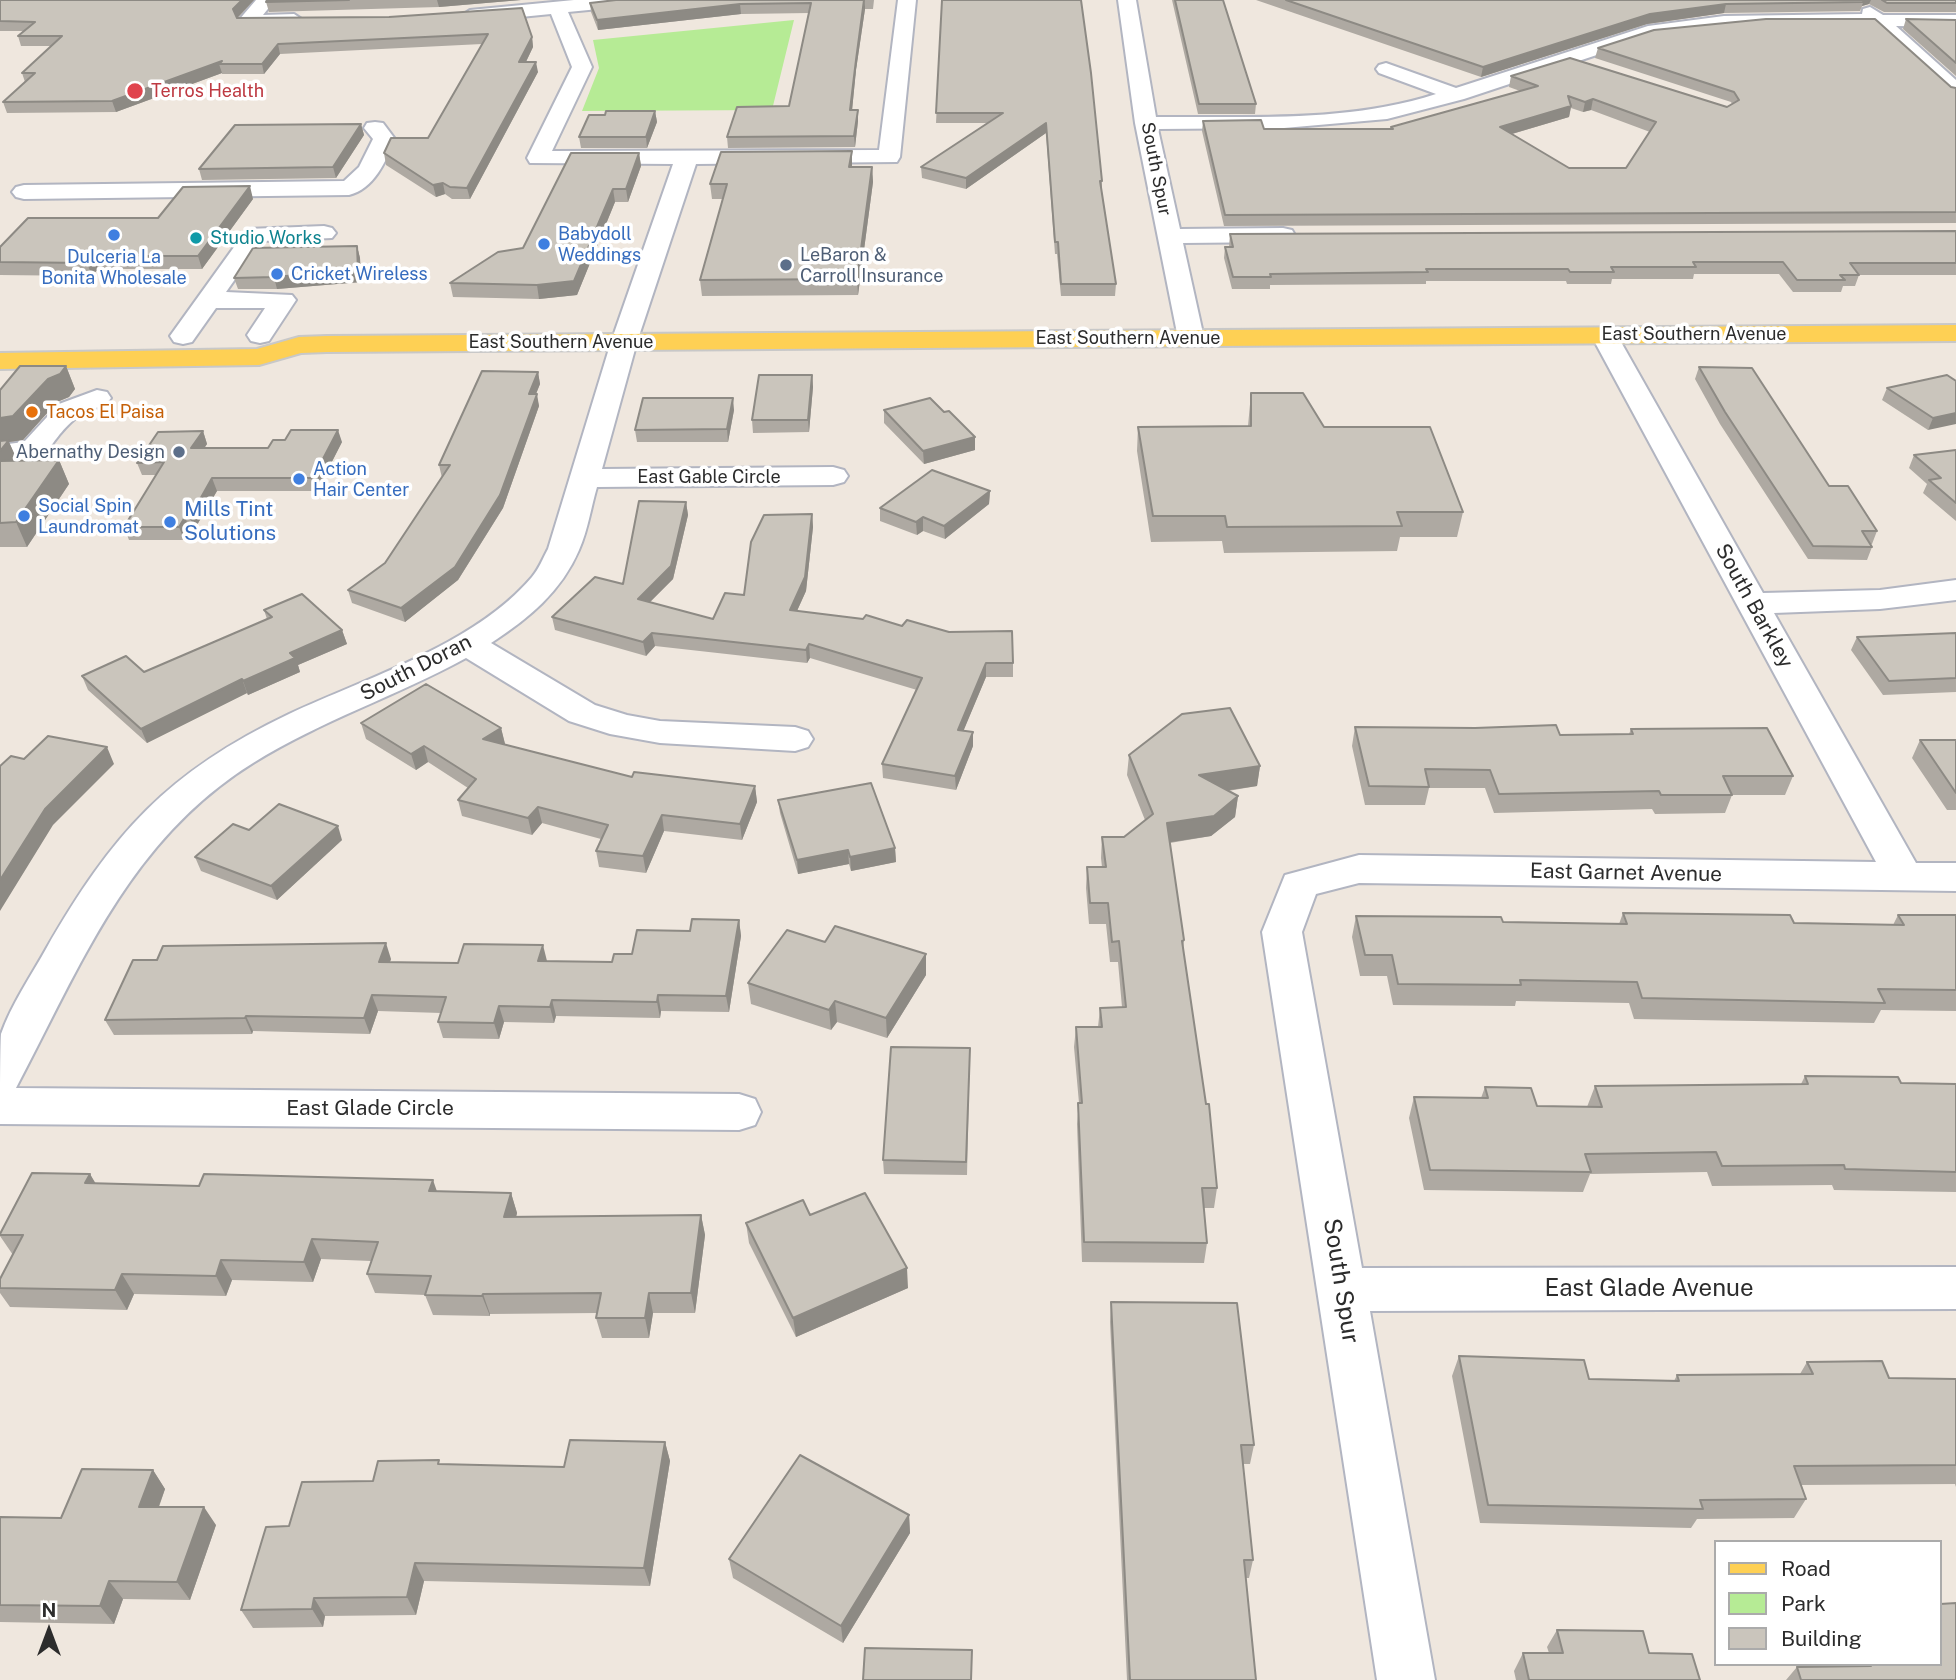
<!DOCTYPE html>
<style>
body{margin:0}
#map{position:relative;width:1956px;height:1680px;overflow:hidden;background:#efe7de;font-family:"Public Sans",sans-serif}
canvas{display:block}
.legend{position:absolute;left:1714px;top:1540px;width:228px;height:126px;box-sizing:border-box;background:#fff;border:2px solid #ababab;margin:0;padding:9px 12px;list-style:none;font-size:21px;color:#2c2c2c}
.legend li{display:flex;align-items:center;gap:14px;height:35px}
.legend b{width:35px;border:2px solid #ababab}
.north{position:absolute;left:14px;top:1596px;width:70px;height:70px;-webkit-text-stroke:5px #fff;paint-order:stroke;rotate:0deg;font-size:19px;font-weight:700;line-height:28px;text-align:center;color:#2c2c2c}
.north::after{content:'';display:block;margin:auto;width:24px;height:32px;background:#2c2c2c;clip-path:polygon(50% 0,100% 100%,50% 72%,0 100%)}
</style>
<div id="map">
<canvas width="1956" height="1680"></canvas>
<ul class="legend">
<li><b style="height:9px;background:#fed054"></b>Road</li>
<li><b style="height:19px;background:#b6eb95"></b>Park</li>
<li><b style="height:19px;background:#cac5bc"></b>Building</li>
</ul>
<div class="north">N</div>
</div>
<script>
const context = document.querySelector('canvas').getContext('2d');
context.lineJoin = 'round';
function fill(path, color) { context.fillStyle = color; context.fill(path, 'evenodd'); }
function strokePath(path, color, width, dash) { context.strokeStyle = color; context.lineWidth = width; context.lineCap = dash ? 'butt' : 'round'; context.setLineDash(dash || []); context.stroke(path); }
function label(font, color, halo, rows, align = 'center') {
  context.font = font + ' "Public Sans",sans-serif'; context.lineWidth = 7; context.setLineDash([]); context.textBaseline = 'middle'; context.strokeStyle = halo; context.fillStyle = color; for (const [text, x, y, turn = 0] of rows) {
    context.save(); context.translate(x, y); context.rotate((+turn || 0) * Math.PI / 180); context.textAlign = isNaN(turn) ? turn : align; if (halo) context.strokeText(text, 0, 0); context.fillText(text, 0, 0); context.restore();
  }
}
fill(new Path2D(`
 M794,20L772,110L582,111L599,68L593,40Z`), '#b6eb95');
const minor = new Path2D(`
 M256,0H275L263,15L294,14L303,20L294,26L240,25L238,21Z
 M574,0H639L630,6L568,12L592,67L552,151L879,150L898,0H916L900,157L897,162L696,164L637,342L602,469L833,467L844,470L848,476L844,482L833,485L597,487C591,507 588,530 579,550C561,592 528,619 491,643L595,705L627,715L660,721L795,727L808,731L813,739L808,747L795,751L660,743L610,734L569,721L466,658C397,696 320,721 253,763C129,840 81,965 16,1088L739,1094L755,1099L761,1112L755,1125L739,1130L0,1124C0,1105 0,1048 1,1034C11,1005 31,976 46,949C112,834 167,772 289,714C368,677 474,645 532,577C539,569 543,558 548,549L611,342L673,164L530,163L527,158L572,67L551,14L470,22L461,16L470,10Z
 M1118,0H1136L1156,117C1248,116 1347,123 1436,94L1379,73L1376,69L1379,65L1386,63L1456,88L1648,26L1724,16L1862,14L1863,9L1870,7L1883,15H1956V27L1896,26L1956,80V97L1949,95L1873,26H1763L1651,37L1464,99L1387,119L1284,128L1158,129L1180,229L1283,228L1292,230L1295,235L1292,240L1283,242L1183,243L1204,338L1200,344L1191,346L1182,344L1178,338L1135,123Z
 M375,122L383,123L395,139C386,161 374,189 349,195L24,199L16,197L12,192L16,187L24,185L344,181L359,167L373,139L364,128L367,123Z
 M324,226L332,228L336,233L332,238L262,241L226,292L292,295L296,300L269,341L260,343L251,341L247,335L265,308H216L192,342L183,344L174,342L170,336L247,229Z
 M1604,327L1613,329L1617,335L1763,593L1880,590L1956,580V600L1880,609L1774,613L1916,863H1956V891L1359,883L1316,894L1302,932L1362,1268L1956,1267V1309L1370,1311L1435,1680H1377L1262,932L1285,875L1359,855L1876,862L1591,335L1595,329Z
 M97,390L107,392L111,398C103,409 88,408 77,417C41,447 59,460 0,463V445L24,442L59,404Z`);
const major = new Path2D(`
 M1956,325V341L327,352L301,353L259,365L0,369V353L257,349L299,337L327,336Z`);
strokePath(minor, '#b2b5c1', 4);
strokePath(major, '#c8c8c8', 4);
fill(minor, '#fff');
fill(major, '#fed054');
fill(new Path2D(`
 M0,0H254L238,18L532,37L533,47L526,62L538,72L470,199H452L445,194L436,197L386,165L384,153L428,138L482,44L280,54L264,74H222V73L116,112L7,113L3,102L25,82L22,73L51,46H21L18,36L23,31H0Z
 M267,0H521L439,7L269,12L266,2Z
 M616,0H874L873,9H865L856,70L852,110H858V121L855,147L728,148L727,137L789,106L809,13L741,14L598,30L591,12L590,3Z
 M942,0L1102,181V192L1116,284L1115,296H1061L1057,254H1055L1046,133L966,189L922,178L921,167L987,123H936Z
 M1172,0H1223L1256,104L1255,114H1198Z
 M1256,0H1956V12H1884L1869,4L1862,6L1860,11L1724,13L1647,24L1481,77Z
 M1906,19L1956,20V76L1903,29Z
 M1598,48L1951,87L1956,88V223L1224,226L1202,131L1203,121L1264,129H1391V127L1520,91L1509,87L1511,76L1727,107L1732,104L1731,102L1595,58ZM1571,108L1583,112L1591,110L1650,132L1626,168H1569L1512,134L1569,117Z
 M655,111L657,122L647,148H581L579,137Z
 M361,124L364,135L336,178L202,180L199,169Z
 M852,151V167H872L873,182L858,295L702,296L700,280L723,199H712L710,184Z
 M639,153L641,166L628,202H615L577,295L539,299L453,297L450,283L523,248Z
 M253,199L202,269H98L92,276L0,275V247L158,218Z
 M1956,231V275H1859L1855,286H1843L1841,292H1793L1779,274H1694L1693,279H1612L1611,284H1567L1566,281H1426V284L1270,285V289H1232L1224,258L1225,247H1229L1230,234Z
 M357,246L360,258L361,282L277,289H238L234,278Z
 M66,366L75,389L69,397L57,402L23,440L9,442L17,461L59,460L69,484L27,547H0V390Z
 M1699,367L1877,531L1872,544H1871L1872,547L1867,560L1808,559L1720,424L1695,379Z
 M538,372L540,384L536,394L539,406L503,508L458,580L405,622L352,603L348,590L385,563L442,478L439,465Z
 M812,375L813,387L809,432L753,433L752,420Z
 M1956,381L1928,430L1882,400L1887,388Z
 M1251,393L1324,427L1463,512L1457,537H1400L1397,551L1224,553L1222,541L1151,542L1137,451L1138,427L1248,426Z
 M734,410L728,442H637L635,430Z
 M884,410L944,412L975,450L924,464L884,423Z
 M203,431L207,444L204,448H268L342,442L317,491H217L194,530H190L184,540H129L124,527L156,475H142L137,463Z
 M1956,450V521L1923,493L1927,484L1909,468L1914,455Z
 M990,491L989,504L945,539L923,531L917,535L880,521V508Z
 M686,502L688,515L673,579L650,602L713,619L744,595L812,514L813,527L806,591L797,611L1013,663V677H986L963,731L973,732V746L956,790L883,778L882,764L917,690L810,658L807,663L655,646L646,656L555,630L552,617L623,584Z
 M264,610L342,630L347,644L298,665L300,672L248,695L247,693L147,743L88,690L82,676L144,672L267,619Z
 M1956,633V692L1883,695L1851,650L1857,637Z
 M361,723L501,728L505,744H504L632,777L755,786L757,802L742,840L664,831L646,873L599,867L596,851L601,839L542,823L532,835L462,816L458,800L468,788L428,762L416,770L366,739Z
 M1355,727L1560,735L1629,734L1631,729L1793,776L1785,795H1732L1725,813L1655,814L1652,809L1494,813L1485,788H1429L1425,805H1365L1352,746Z
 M1920,740H1956V810H1947L1912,758Z
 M1129,755L1260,766L1257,786L1228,791L1238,796L1235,817L1211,836L1170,843L1184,940L1183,951L1217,1188L1214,1208H1204L1207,1243L1204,1263L1082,1262L1077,1124L1079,1103L1074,1047L1076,1027H1098L1100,1008L1122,1007L1118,962H1110L1106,924H1089L1086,888L1087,867H1102L1101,858L1102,837H1124L1145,820L1127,775Z
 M778,800L895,848L896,862L851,871L849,864L798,874L780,813Z
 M249,830L342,840L277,900L201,871L195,857Z
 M1623,913L1794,923L1893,925L1898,915H1956V1011L1881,1010L1874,1023L1634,1019L1629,1003L1516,1001L1515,1006L1393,1005L1387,976H1360L1352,937L1356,916L1503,922L1619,924Z
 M739,920L741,936L729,1012L661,1011L660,1018L556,1016L554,1023L504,1022L499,1039L443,1038L438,1022L441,1013L378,1011L370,1034L253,1031L252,1034L114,1035L105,1020L391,959L390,962L458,963L547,961L612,962L690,931Z
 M825,942L926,954V975L887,1038L837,1022L831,1030L751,1004L748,983Z
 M970,1048L967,1175L884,1174L883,1160Z
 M1805,1076L1901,1083L1956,1084V1192L1834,1190L1832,1185L1712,1186L1707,1172L1590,1174L1583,1192L1424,1190L1409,1118L1414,1097L1481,1098L1485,1087L1537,1106L1587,1107L1595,1086L1801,1084Z
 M90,1174L95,1184L511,1193L517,1213L516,1217L701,1215L705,1235L695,1313H653L649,1338H602L596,1318L597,1313L490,1314V1316L433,1315L425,1295L375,1293L367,1274L371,1261L321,1259L313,1282L232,1280L226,1296L134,1294L127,1310L10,1307L0,1293V1279L13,1255L0,1236V1234Z
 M810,1215L908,1288L796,1337L749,1243L746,1223Z
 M1111,1302L1254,1445L1250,1464H1243L1253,1560L1249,1578H1246L1256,1680H1127L1110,1322Z
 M1459,1356L1589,1379L1674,1381L1677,1375L1800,1374L1807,1362L1889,1378L1956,1379V1487L1955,1484L1801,1485L1806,1499L1794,1518L1697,1519L1691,1528L1480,1523L1452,1376Z
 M665,1442L670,1461L650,1586L424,1581L416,1615L325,1616L323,1627L253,1628L241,1610L289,1526L373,1481L440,1464L564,1467Z
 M153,1470L165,1489L159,1507L216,1525L190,1600L123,1599L114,1624L0,1622V1517L61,1518Z
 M909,1515L910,1533L843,1643L733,1578L729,1559Z
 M1557,1630L1649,1653L1700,1680H1516L1514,1671L1523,1653H1549L1547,1647Z
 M1850,1664H1940L1956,1680H1786L1797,1667L1850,1666Z`), '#aea9a2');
fill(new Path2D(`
 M242,0H254L236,19L233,9Z
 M437,0H521L439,7Z
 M865,0V9L856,70L851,121L850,110L856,60Z
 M1864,0H1871L1869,4L1862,6L1860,11Z
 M740,4L741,14L598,30L597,20Z
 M1726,4L1724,13L1647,24L1481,77L1483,67L1650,14Z
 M532,37L533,47L521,72L519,62Z
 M278,44L280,54L264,74L262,64Z
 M222,61L219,64L222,73L116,112L112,101Z
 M536,62L538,72L470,199L467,188Z
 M1593,99L1591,110L1583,112L1585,102Z
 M1571,106L1569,117L1498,138L1500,127Z
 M858,110V121L855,147L854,136Z
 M655,111L657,122L647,148L646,137Z
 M1046,123V133L966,189V178Z
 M361,124L364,135L336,178L333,167Z
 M852,151V165L850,182L849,167Z
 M639,153L641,166L628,202L626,189Z
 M872,167L873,182L858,295L857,279Z
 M443,183L445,194L436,197L433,185Z
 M250,186L253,199L202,269L198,256Z
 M613,189L615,202L577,295L539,299L537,285Z
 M357,246L360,258L361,282L277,289L274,277Z
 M93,256L98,269L92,276L87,263Z
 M66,366L75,389L69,397L57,402L23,440L9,442L19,464L0,478V418L48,379Z
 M538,372L540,384L531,406L529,394Z
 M812,375L813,387L809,432L808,420Z
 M537,394L539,406L503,508L458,580L405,622L401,608Z
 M733,398L734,410L728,442L727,429Z
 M1956,413V424L1928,430L1933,418Z
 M338,430L342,442L317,491L313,478Z
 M203,431L207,444L196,461L191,448Z
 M975,437V450L924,464L923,451Z
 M59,460L69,484L27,547L16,522Z
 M212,478L217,491L194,530L190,517Z
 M990,491L989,504L945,539L944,526Z
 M686,502L688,515L673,579L640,612L638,599Z
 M812,514L813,527L806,591L791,624L790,610Z
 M185,517L190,530L184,540L179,527Z
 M923,517V531L917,535L916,522Z
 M342,630L347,644L298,665L300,672L248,695L243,681L290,653Z
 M652,633L655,646L646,656L643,642Z
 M809,644L810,658L807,663L806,650Z
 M986,663V677L958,744V730Z
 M242,679L247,693L147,743L141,729Z
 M501,728L505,744L487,755L483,739Z
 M973,732V746L956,790L955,776Z
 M424,746L428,762L416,770L411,754Z
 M107,747L114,764L53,825L0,911V880L45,809Z
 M1260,766L1257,786L1196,795L1199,775Z
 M755,786L757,802L742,840L740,824Z
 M1238,796L1235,817L1211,836L1165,843L1167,823Z
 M538,807L542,823L532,835L528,818Z
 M662,815L664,831L646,873L643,856Z
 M338,826L342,840L277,900L271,886Z
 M895,848L896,862L851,871L850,857Z
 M848,850L849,864L798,874L797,860Z
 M739,920L741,936L729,1012L726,996Z
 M386,943L391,959L384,978L379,962Z
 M543,945L547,961H538Z
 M926,954V975L887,1038L886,1018Z
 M372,995L378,1011L370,1034L364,1018Z
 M658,995L661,1011L660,1018L657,1002Z
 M552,1000L556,1016L554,1023L550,1007Z
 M835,1001L837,1022L831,1030L829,1010Z
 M499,1006L504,1022L499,1039L494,1023Z
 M246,1016L253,1031L252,1034L245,1018Z
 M90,1174L102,1194L85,1183Z
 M433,1180L440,1200L429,1191Z
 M511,1193L517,1213L511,1237L504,1217Z
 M701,1215L705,1235L695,1313L691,1293Z
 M312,1239L321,1259L313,1282L304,1262Z
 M221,1260L232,1280L226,1296L216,1276Z
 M907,1268L908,1288L796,1337L793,1318Z
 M122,1274L134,1294L127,1310L115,1290Z
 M649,1293L653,1313L649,1338L645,1318Z
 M483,1294L490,1314V1316L482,1296Z
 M665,1442L670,1461L650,1586L644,1568Z
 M153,1470L165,1489L152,1525L139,1507Z
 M204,1507L216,1525L190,1600L177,1582Z
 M909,1515L910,1533L843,1643L841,1626Z
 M415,1563L424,1581L416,1615L407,1597Z
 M109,1581L123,1599L114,1624L100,1606Z
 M314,1598L325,1616L323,1627L312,1609Z`), '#8d8a84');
const building = new Path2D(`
 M0,0H242L233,9L237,18L389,17L522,8L532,37L519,62H536L467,188L450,187L443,183L433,185L384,153L391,138H428L488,34L278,44L262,64H219L222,61L112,101L3,102L35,73H22L62,36H18L35,22L0,21Z
 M267,0H349L266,2Z
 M616,0H864L856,60L850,110H858L854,136L727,137L737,107L789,106L811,3L740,4L597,20L590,3Z
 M942,0H1081L1091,73L1102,181H1100L1116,284H1061L1058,242H1055L1046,123L966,178L921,167L1003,113H936Z
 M1175,0H1223L1256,104H1199Z
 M1286,0H1864L1863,2L1726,4L1650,14L1483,67Z
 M1882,0H1956V3H1887Z
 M1766,19H1875L1951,87L1956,88V212L1225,215L1203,121L1261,120L1264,129H1393L1391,127L1538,86L1511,76L1570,58L1727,107L1739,100L1734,92L1598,48L1654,30ZM1568,96L1585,102L1593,99L1656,122L1626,168H1569L1500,127L1571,106Z
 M1906,19L1956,20V63Z
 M606,111H655L646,137H579L589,115H605Z
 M361,124L333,167L199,169L235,125Z
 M852,151L849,167H872L857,279L700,280L727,184H710L721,152Z
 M571,153H639L626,189H613L574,281L537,285L450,283L498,252L523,248Z
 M250,186L198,256H93L87,263L0,262V247L28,218H158L183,187Z
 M1956,231V263H1850L1859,275H1840L1845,280H1797L1783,262H1693L1696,267H1611L1614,272H1570L1568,269H1426L1428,272L1270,274L1271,277H1233L1225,247H1233L1230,234Z
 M357,246L358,270L274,277L234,278L253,248Z
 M20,366H66L60,374L48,379L13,416L0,418V390Z
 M1699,367L1752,368L1829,486H1848L1877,531H1862L1872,547L1813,546L1725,412Z
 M482,371L538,372L529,394H537L500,495L455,567L401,608L348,590L385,563L450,465H439Z
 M759,375H812L808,420H752Z
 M1947,375L1956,381V413L1933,418L1887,388Z
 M1251,393H1303L1324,427H1430L1463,512H1397L1402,526L1227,527L1225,516H1153L1138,427L1251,426Z
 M643,398H733L727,429L635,430Z
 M930,398L944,412L949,411L975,437L923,451L884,410Z
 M291,430H338L313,478H212L190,517H185L179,527H124L164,462L137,463L158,432L203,431L191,448H268L273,440H285Z
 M9,440L0,451V441Z
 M1956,450V503L1929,480L1941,478L1914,455Z
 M59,460L16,522L0,523V461Z
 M932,470L990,491L944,526L923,517L916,522L880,508Z
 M639,501L686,502L671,566L638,599L713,619L725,593L744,595L751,542L764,515L812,514L805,577L790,610L863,619L866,615L902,626L907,620L949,632L1012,631L1013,663H986L958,730L973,732L955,776L882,764L922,678L809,644L806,650L652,633L643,642L552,617L595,577L623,584Z
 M302,594L342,630L290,653L295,658L243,681L242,679L141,729L82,676L126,656L144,672L272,617L264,610Z
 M1956,633V678L1889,681L1857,637Z
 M426,684L501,728L483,739L632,777L634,772L755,786L740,824L662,815L643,856L596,851L608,825L538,807L528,818L458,800L476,779L424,746L411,754L361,723Z
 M1230,708L1260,766L1199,775L1238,796L1214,816L1167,823L1184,940L1182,941L1206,1104H1209L1217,1188H1202L1207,1243L1084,1242L1078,1103H1082L1076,1027H1102L1100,1008L1126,1007L1119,941L1112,942L1108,903H1090L1087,867H1106L1102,837H1124L1153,814L1129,755L1182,714Z
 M1556,725L1560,735L1633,734L1631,729L1767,728L1793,776H1723L1732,795H1661L1659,791L1499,794L1490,770L1425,769L1429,787L1369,786L1355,727L1475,728Z
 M48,736L107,747L45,809L0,880V766L11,756L24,759Z
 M1920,740H1956V793Z
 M871,783L895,848L850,857L848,850L797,860L778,800Z
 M279,804L338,826L271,886L195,857L233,824L249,830Z
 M1623,913L1790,915L1794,923L1904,925L1898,915H1956V990L1878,989L1885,1003L1642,998L1637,982L1520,980L1521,985L1398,984L1392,955H1365L1356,916L1501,917L1503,922L1627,924Z
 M692,919L739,920L726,996L658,995L657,1002L552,1000L550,1007L499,1006L494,1023L438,1022L446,997L372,995L364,1018L246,1016L245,1018L105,1020L133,960H157L163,946L386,943L379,962L458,963L464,944L543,945L538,961L612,962L614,954H632L637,930L690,931Z
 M835,926L926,954L886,1018L835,1001L829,1010L748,983L787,930L825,942Z
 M891,1047L970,1048L966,1162L883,1160Z
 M1805,1076L1898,1077L1901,1083L1956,1084V1172L1845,1169L1844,1165L1722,1166L1716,1152L1585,1154L1591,1172L1430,1170L1414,1097L1488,1098L1485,1087L1531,1088L1537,1106L1602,1107L1595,1086L1808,1084Z
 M32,1173L90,1174L85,1183L199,1186L204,1174L433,1180L429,1191L511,1193L504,1217L701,1215L691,1293H649L645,1318H596L601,1293L483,1294L482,1296L425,1295L431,1276L367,1274L378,1242L312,1239L304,1262L221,1260L216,1276L122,1274L115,1290L0,1288V1279L23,1235H0V1234Z
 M865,1193L907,1268L793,1318L746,1223L803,1200L810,1215Z
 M1111,1302L1237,1303L1254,1445H1241L1253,1560H1244L1256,1680H1130Z
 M1459,1356L1584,1360L1589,1379L1679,1381L1677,1375L1813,1374L1807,1362L1882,1361L1889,1378L1956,1379V1465L1794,1466L1806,1499L1700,1500L1703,1509L1488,1505Z
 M570,1440L665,1442L644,1568L415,1563L407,1597L314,1598L312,1609L241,1610L266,1527L289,1526L302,1482L373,1481L378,1461L439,1460L438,1464L564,1467Z
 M800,1455L909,1515L841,1626L729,1559Z
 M82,1469L153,1470L139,1507H204L177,1582L109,1581L100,1606L0,1605V1517L61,1518Z
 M1956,1603V1680H1801L1797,1667L1871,1666V1664H1940V1604Z
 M1557,1630L1643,1631L1649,1653L1692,1654L1700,1680H1529L1523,1653H1563Z
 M865,1648L972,1650L971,1680H863Z`);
fill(building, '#cac5bc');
strokePath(building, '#8d8a84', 2);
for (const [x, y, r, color] of [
 [135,91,9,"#e0444e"],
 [114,235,7,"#3f7fe0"],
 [196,238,7,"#0f9aa8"],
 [544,244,7,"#3f7fe0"],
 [786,265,7,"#5c6f8a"],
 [277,274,7,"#3f7fe0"],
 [32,412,7,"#e8710a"],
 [179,452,7,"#5c6f8a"],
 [299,479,7,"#3f7fe0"],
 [24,516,7,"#3f7fe0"],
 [170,522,7,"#3f7fe0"]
]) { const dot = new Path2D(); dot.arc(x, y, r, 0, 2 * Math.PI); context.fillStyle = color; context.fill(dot); strokePath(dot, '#fff', 2.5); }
label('18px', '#be3a42', '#fff', [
 ["Terros Health",151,91]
], 'left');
label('18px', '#2c2c2c', '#fff', [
 ["South Spur",1156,169,79],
 ["East Southern Avenue",1694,334],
 ["East Southern Avenue",1128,338],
 ["East Southern Avenue",561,342],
 ["East Gable Circle",709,477]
]);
label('18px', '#366cbe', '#fff', [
 ["Babydoll",558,234],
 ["Weddings",558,255],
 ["Dulceria La",114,257,"center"],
 ["Bonita Wholesale",114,278,"center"],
 ["Cricket Wireless",291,274],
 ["Action",313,469],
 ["Hair Center",313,490],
 ["Social Spin",38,506],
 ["Laundromat",38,527]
], 'left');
label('18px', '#0d838f', '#fff', [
 ["Studio Works",210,238]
], 'left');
label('18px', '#4e5e75', '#fff', [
 ["LeBaron &",800,255],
 ["Carroll Insurance",800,276],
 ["Abernathy Design",165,452,"right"]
], 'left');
label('18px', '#c56008', '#fff', [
 ["Tacos El Paisa",46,412]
], 'left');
label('21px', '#366cbe', '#fff', [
 ["Mills Tint",184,510],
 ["Solutions",184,534]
], 'left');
label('21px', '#2c2c2c', '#fff', [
 ["South Barkley",1754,606,61],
 ["South Doran",416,668,-27],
 ["East Garnet Avenue",1626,873,1],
 ["East Glade Circle",370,1109]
]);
label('24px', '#2c2c2c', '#fff', [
 ["South Spur",1341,1281,81],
 ["East Glade Avenue",1649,1289]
]);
</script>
